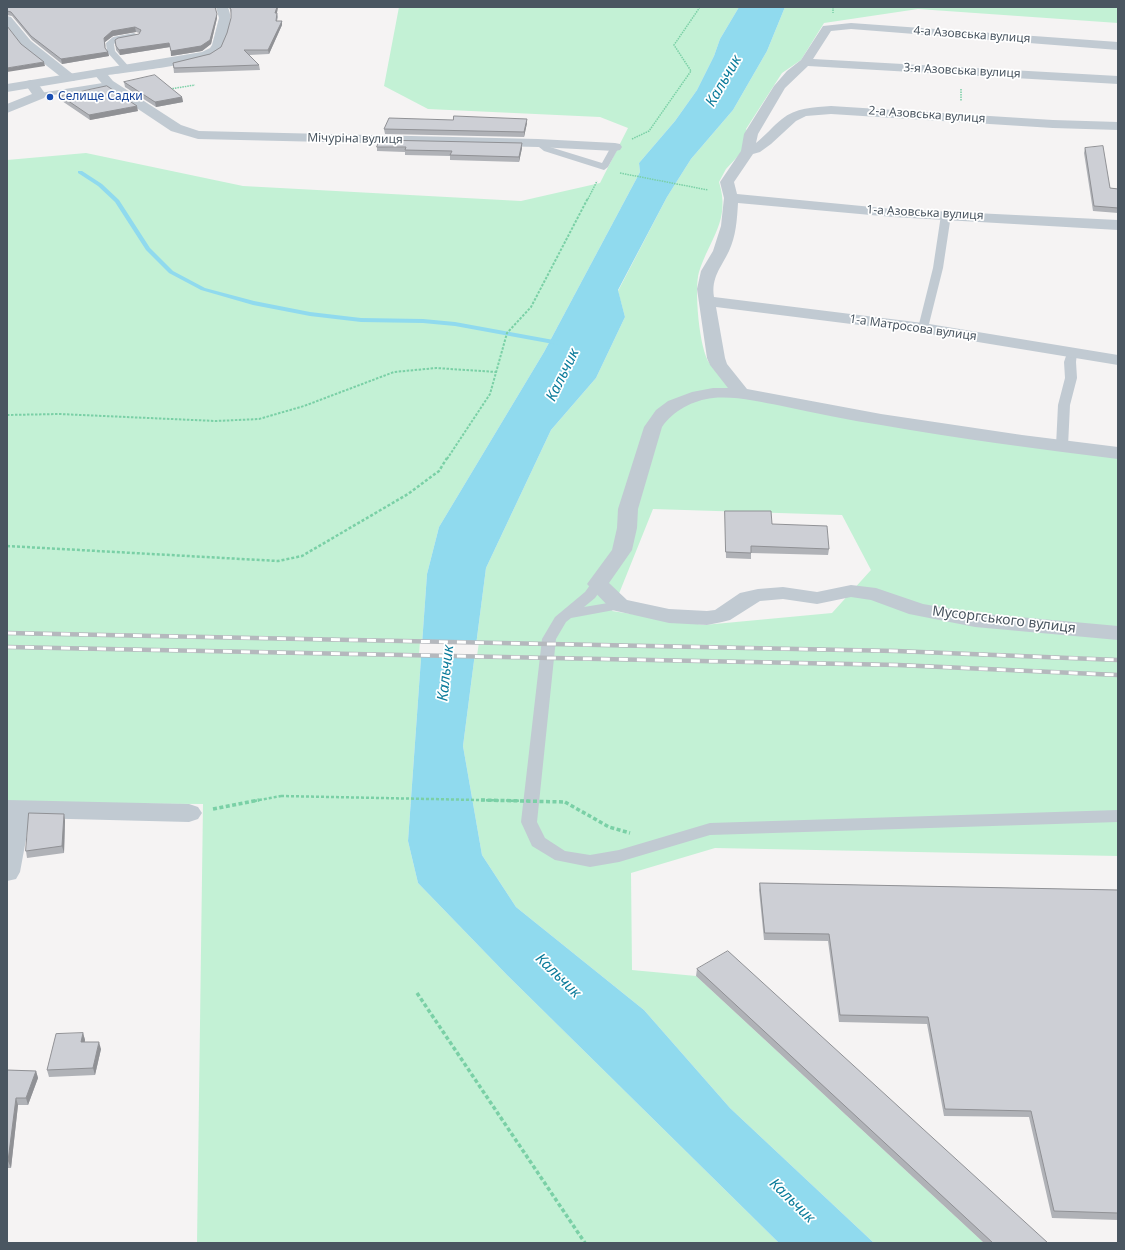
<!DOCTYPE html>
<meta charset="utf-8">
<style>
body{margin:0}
#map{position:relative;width:1125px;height:1250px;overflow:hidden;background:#f5f3f3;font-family:"Noto Sans",sans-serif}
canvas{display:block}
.frame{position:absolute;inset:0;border:8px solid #4a5661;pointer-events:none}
</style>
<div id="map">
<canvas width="1125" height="1250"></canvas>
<div class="frame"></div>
</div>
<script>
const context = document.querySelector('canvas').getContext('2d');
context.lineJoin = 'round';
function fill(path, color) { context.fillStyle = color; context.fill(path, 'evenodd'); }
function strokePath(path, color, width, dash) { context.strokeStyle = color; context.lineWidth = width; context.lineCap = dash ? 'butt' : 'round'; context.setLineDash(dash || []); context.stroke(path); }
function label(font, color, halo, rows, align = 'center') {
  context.font = font + ' "Noto Sans",sans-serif'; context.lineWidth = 3.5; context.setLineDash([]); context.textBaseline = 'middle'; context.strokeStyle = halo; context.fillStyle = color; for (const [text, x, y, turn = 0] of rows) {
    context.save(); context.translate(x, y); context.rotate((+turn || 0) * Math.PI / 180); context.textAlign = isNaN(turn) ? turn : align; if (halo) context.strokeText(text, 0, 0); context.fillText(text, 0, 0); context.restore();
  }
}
fill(new Path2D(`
 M399,7H739L720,39L714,56L697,90L675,121L639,163L640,172L544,352L439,527L427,574L408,841L418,883L507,975L779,1243H197L203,804L25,803L7,801V160L86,153L243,186L521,201L600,183L628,128L600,117L428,109L384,86Z
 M785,7L1118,8V23L918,9L824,23L801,60L782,73L746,129L752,141L726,169L719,182C731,220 710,238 699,272C694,288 699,350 710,364C719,374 732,383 742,392L1118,454V856L715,848L631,873L632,970L696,976L984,1243H874L730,1108L644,1010L516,907L482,855L463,746L486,568L551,430L596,378L625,317L618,291L667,197L691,159L733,110L767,51ZM653,509L842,515L871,570L832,613L704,625L612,611Z`), '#c3f1d5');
fill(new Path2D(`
 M739,7H785L767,51L733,110L691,159L667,197L618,290L625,317L596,378L551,430L486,568L463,746L482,855L516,907L644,1010L730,1108L874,1243H779L507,975L418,883L408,841L427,574L439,527L544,352L640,172L639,163L675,121L697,90L714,56L720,39Z`), '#90daee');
fill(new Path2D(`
 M420,641L479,642L477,656L419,655Z`), '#f5f3f3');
fill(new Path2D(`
 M78,171H82L102,184L119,200L150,248L173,271L205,288L254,301L310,312L361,318L423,319L455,322L559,341L562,343L559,345L455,326L423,323L361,322L310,316L253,305L201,290L169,273L146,250L115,202L98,186L78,173Z`), '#90daee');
strokePath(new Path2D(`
 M833,7V13
 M170,89L195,85
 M961,89V101
 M632,139L649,131L691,71L674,45L700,7
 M620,173L708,190
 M588,199L597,181`), '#7ad0a6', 1.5, [1.5, 1]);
strokePath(new Path2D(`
 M7,415L59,414L216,421L259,419L304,406L394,372L436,368L496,372
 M447,459L490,394L507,333L531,307L588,198`), '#7ad0a6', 2, [2.5, 1.5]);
strokePath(new Path2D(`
 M7,546L278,561L302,556L408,494L439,471L447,458
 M254,801L281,796`), '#7ad0a6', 2.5, [3, 2]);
strokePath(new Path2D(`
 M565,802L609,827L630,833
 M213,809L259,800
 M417,993L585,1243`), '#7ad0a6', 3.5, [4, 2.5]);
fill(new Path2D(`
 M134,33L138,35L137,37L118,41L114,44L115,51L131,69L127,71H124L107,52L106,43L113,37Z
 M109,82L113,84L112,86L40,97L36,95L40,93Z
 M538,140L550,147L602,163L612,145L615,144L619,147L608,167L604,170L544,151L534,143Z
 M946,212L951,215L943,268L928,328L923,331L918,328L933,268L941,215Z
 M1072,350L1077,353L1076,362L1077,378L1070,405L1068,446L1066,449H1058L1056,446L1058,405L1065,378L1064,362L1067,353Z
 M598,580L603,581L605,584L595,598L584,607L620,601L625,602L627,605L625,608L571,618L566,622L556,639L537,822L545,838L565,851L590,855L619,850L710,823L1118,810V822L710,835L619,862L590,867L555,860L532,846L521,822L542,639L555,617L585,592L593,581Z`), '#c1cad2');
fill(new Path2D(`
 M216,7H228C229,11 231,15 230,19C230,26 224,48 218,53C204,64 130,72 108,75L113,81L181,125L199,131L538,139L615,143L620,144L622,147L620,150L615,151L538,147L198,139L171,131L105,87L93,73L95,70L99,69L202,52L210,48L212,45L219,18Z
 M7,16L11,17L31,41L74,75L76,78L74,81H66L23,47L7,27Z
 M851,23L1118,42V50L851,29L831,31L813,59L1118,76V84L808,66L785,88L758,134L756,143C766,135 773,126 782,119C795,108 814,107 831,106L1053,120L1118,122V130L1053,128L831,114L806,116L796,121L771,144L760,152L753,154L734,182L737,194L893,209L1118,220V230L893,217L738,203C737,220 736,236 729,251C721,268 711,277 714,297L923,323L1118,355V365L923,333L716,307L725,358L727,364L747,389L881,414L1022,435L1118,447V459C1039,449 959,439 881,425C848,420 815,413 782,406C760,402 737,396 713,398C693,400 673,411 662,427L638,509L637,528L632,550L609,583L627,600L669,609L707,611L715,610L740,593L758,589L783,587L817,592L851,585L876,588L923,604L975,613L1118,626V640L975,627L909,614L871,600L851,597L817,604L783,599L760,601L730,620L722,622L707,625L669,623L612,610L587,584L612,550L617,528L618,509L644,427L656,410L668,401L692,392L713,388H728L710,365L707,358L697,289L701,271L713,251L721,226L724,198L720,182L741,151L744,134L774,86L787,71L801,60L823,26Z
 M31,80C38,82 42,89 46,95L44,98L7,113V104L32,94L25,84L27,81Z
 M7,800L189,804L198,807L202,813L198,819L189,822L30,818L20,872L16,879L7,881Z`), '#c1cad2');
fill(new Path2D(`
 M99,69L103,70L105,73L103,76L7,92V84Z`), '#c1cad2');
const rail = new Path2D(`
 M7,633L896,651L1118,660
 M7,647L898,665L1118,675`);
strokePath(rail, '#b5b8bd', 4.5);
strokePath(rail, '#fff', 3, [9]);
strokePath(new Path2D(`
 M281,796L529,801`), '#7ad0a6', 2.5, [3, 2]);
strokePath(new Path2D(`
 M481,800L565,802`), '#7ad0a6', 3.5, [4, 2.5]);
fill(new Path2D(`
 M7,7L217,14V18L211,44L202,51L171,56L170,47L120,55L116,50L115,40L139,34V33L136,32L113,36L105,42V48L108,52L109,56L62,64L32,40L12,16L7,15Z
 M229,7H278L277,13L278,17L277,21H282V25L269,54L249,55L259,65L260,70L174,73L173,63L210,54L221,47L227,33L231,18V13Z
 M124,82L182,97L183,102L156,107L125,87Z
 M61,96L138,111L90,120L62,101Z
 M527,123L524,137L385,134L384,129Z
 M377,147L522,148L519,162L450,160V156L405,155V152L377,151Z
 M1085,148L1110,188L1118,189V213L1093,211L1084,153Z
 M725,511L772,524L829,549L828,555L751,553V559L726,558Z
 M65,820L64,853L27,858L26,851Z
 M760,883L1118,890V1220L1052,1218L1029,1117L944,1116L927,1024L839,1022L828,941L764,940L759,890Z
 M697,969L1048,1243H984L696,976Z
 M83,1033L85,1040V1042L101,1049L95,1075L49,1077L47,1070Z
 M7,1070L36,1071L38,1078L28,1105H18L11,1168H7Z`), '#b0b2b7');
fill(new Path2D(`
 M277,7H278L276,17L275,13Z
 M217,14V18L211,44L202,51L171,56V51Z
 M282,21V25L269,54L268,50Z
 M135,27L136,32L113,36L105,42L106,52L104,38L112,31Z
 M169,43L170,47L120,55L119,50Z
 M108,52L109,56L62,64L61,59Z
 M44,62L45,66L7,72V68Z
 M182,97L183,102L156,107L155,102Z
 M137,106L138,111L90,120L89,115Z
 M527,119V123L524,137V132Z
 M522,143V148L519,162V157Z
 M64,814L65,820L64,853L62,846Z
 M83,1033L85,1040L83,1049L81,1042Z
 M99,1042L101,1049L95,1075L93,1068Z
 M36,1071L38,1078L28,1105L26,1098Z
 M16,1098L18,1105L11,1168L8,1161Z`), '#909195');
const building = new Path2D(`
 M7,7H215L217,14L210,40L201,46L171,51L169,43L119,50L116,46L115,40L118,38L139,34L141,30L135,27L112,31L104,38L105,48L108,52L61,59L31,36L11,12L7,11Z
 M230,7H277L275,13H277L276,21H282L268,50H244L259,65L174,68L173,63L210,54L221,47L227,33L231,18V10Z
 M7,26L21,44L44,62L7,68Z
 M155,75L182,97L155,102L124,82Z
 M107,86L137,106L89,115L61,96Z
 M454,116L527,119L524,132L384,129L389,118L453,120Z
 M380,140L522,143L519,157L450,155L452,151L405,150L406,147H377Z
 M1103,146L1110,188L1118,189V208L1094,206L1085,148Z
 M725,511H771L772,524L827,526L829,549L751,546V553L726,552Z
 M29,813L64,814L62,846L26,851Z
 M760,883L1118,890V1213L1054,1211L1031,1111L945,1109L928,1017L840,1015L829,934L765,933Z
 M728,951L1048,1243H993L697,969Z
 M83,1033L81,1042H99L93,1068L47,1070L56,1034Z
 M7,1070L36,1071L26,1098H16L8,1161H7Z`);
fill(building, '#cdcfd5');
strokePath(building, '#909195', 1);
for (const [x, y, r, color] of [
 [50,97,4,"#1a4fb4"]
]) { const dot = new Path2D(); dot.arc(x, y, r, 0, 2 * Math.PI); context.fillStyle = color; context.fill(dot); strokePath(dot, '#fff', 1.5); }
label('12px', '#4a5661', '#fff', [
 ["4-а Азовська вулиця",972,35,4],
 ["3-я Азовська вулиця",962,71,3],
 ["2-а Азовська вулиця",927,115,4],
 ["Мічуріна вулиця",355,139,1],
 ["1-а Азовська вулиця",925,213,3],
 ["1-а Матросова вулиця",913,328,8]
]);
label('12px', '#164399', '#fff', [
 ["Селище Садки",58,97]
], 'left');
label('14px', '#4a5661', '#fff', [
 ["Мусоргського вулиця",1004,620,7]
]);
label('italic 15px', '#0c7c9b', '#fff', [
 ["Кальчик",724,81,-60],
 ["Кальчик",563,375,-64],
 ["Кальчик",446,673,-84],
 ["Кальчик",558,976,44],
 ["Кальчик",792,1201,44]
]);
</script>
